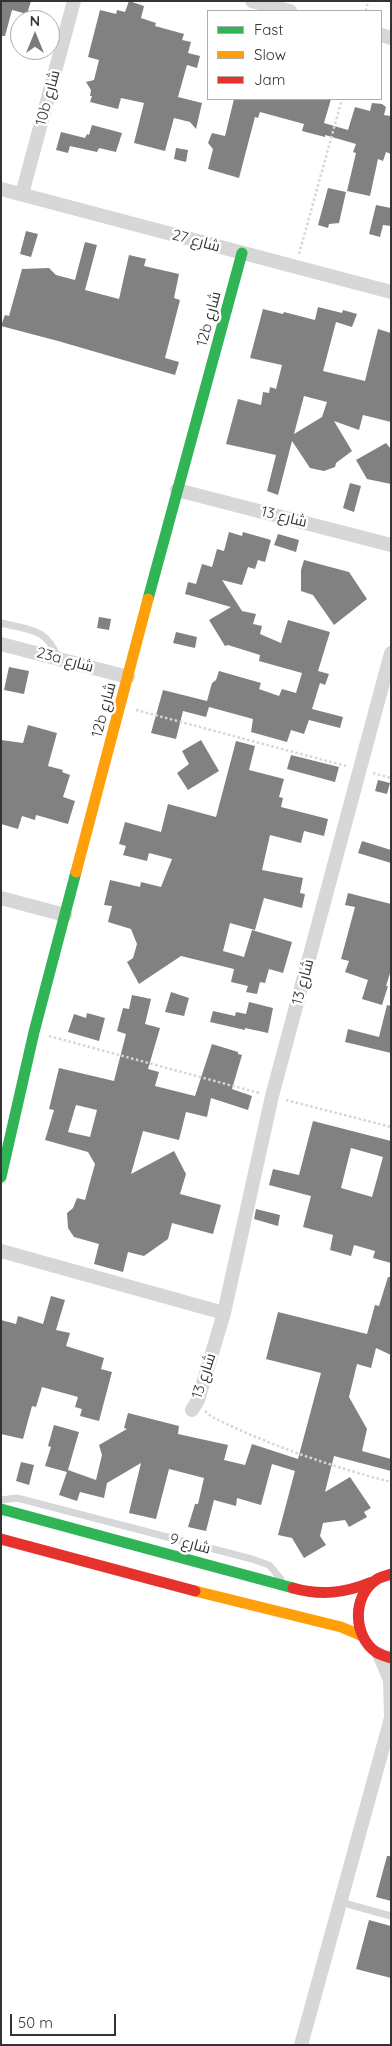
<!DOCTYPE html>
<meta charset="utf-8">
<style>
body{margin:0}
#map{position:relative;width:392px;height:2046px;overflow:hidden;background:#fff;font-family:Quicksand,sans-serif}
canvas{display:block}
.frame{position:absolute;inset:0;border:2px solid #333;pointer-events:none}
.legend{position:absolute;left:207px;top:10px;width:175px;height:90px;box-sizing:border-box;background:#fff;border:1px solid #adadad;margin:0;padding:6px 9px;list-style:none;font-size:15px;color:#333}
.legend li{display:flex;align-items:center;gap:10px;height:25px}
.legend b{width:25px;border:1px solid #adadad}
.north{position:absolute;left:10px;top:10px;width:50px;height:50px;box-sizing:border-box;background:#fff;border:1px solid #adadad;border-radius:50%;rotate:0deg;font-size:14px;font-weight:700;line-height:20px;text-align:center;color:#333}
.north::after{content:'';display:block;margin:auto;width:18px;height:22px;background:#7a7a7a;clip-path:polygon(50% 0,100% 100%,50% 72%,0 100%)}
.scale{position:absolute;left:10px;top:2014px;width:106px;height:22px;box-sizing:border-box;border:2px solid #333;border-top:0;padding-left:6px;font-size:15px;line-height:18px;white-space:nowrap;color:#333;-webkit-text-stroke:4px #fff;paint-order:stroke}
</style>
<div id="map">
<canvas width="392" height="2046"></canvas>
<div class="frame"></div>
<ul class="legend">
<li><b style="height:6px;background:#30b455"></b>Fast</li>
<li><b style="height:6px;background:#ff9f0a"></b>Slow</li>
<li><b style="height:6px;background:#e5322d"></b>Jam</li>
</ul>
<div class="north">N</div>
<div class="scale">50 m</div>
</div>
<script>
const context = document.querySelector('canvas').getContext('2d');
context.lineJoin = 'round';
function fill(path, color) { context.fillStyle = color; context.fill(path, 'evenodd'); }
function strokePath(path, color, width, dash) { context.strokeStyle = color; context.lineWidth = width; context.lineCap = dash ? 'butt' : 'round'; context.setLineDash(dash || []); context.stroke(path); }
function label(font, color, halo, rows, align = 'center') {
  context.font = font + ' Quicksand,Cairo,sans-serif'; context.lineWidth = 5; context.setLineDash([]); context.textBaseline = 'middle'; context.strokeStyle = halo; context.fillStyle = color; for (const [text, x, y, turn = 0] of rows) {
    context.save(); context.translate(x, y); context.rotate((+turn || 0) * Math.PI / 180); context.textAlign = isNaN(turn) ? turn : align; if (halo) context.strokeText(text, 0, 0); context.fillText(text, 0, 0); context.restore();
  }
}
fill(new Path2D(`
 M1,1H31L27,14L12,10L5,36H1Z
 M129,1L144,6L141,18L156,23L155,26L184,34L182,40L191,42L188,53L200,56L197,68L187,65L178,97L202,103L196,129L190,122L174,118L165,151L134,143L144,103L121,98L118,109L90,102L92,96H90L91,90L86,82L94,80L99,60L88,57L100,10L116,14L117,10L125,12Z
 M234,99H331L324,123L348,130L355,107L370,111L372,103L382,104L386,107L384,115L391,116V154L386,152L383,161L378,159L370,196L347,191L356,153L353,152L356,144L325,135V137L302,131L304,124L260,112L258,118L255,117L239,178L208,169L213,149L208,143L212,133L225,136Z
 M92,125L122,133L116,152L99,148L97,152L70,146L68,153L56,150L61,132L85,138L87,134L89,135Z
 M176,148L188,150L186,162L174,159Z
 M328,188L346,192L339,223L329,224L328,228L318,225Z
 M376,205L391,208V226L383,225L380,237L369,234Z
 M26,231L38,234L31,257L20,254Z
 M85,242L97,245L85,290L119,299L129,255L146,259L144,266L179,274L174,298L180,300L165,358L179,362L175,375L58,341L1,326L5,315L9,316L22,269L49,268L56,275L75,280Z
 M318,307L342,313L343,310L357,314L352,327L336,322L323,371L365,381L378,329L391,333V422L363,415L359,430L334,421L352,451L336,463L335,467L324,471L310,468L292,441L278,495L267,491L276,455L226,444L238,399L261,405L263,392L269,393L270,387L276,389L282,365L250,358L263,309L283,314L284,312L315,320ZM304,396L327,402L322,417L294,434Z
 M386,443L391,449V484L367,479L356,460Z
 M350,483L361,486L354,512L343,508Z
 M229,532L242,536L243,532L271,540L265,562L258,560L255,569L248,567L242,585L222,580L242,611L256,614L253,624L262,626L260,634L281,643L288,620L330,632L318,671L329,674L325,685L320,683L312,709L343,717L340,728L309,720L304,734L291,730L287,742L251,732L253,719L209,707L206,717L183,711L176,739L151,733L163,690L207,701L212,683L216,680L219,671L261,683L259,689L279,696L282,689L296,693L302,673L259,661L260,655L228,645L225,646L209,620L231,607L185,594L188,582L196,584L202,564L212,567L217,549L224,551Z
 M278,534L299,540L296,552L274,545Z
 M304,560L349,572L367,599L334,625L313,595L301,591V570Z
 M99,617L111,619L109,630L97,628Z
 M176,632L197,637L195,648L173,643Z
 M9,667L29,671L24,694L4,690Z
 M28,725L57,733L48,766L63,770L62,772L70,775L63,797L75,801L68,824L36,815L35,820L22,816L18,829L1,824V740L23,743Z
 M201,740L219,771L188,790L177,773L189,764L182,751Z
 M236,741L255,746L249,770L284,779L279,797L283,798L281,807L328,819L324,836L304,831L301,843L270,835L262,870L303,878L300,893L305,894L302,908L264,898L255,930L230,923L223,951L244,957L252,930L292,942L283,973L269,969L265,983L260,982L257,994L246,992L248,986L231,982L234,969L181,956L139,984L127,962L133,958L137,944L131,929L108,922L112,906L104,905L110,880L140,887L141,882L161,887L172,859L149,853L147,861L123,855L126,846L119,844L125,822L161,832L168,804L216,817Z
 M291,755L339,767L335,782L287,769Z
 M378,780L390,783L387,794L375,791Z
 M362,841L391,850V863L358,853Z
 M348,893L391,904V970L386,986H388L382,1005L362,999L368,980L345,972L349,961L341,959L355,907L345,905Z
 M171,992L189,998L184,1016L165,1012Z
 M132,995L151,999L145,1024L160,1028L148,1069L159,1072L155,1086L195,1096L212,1044L238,1052V1054L242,1055L232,1089L252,1096L248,1110L211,1098L207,1117L186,1112L179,1140L143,1131L131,1174L174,1151L186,1174L180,1194L221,1205L213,1234L172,1223L168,1239L144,1256L128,1252L123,1272L94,1264L99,1244L74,1237L68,1228L67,1213L73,1208L77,1198L85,1200L95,1164L88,1152L45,1140L54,1110L49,1109L59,1068L114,1081L126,1034L117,1031L123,1008L129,1009ZM76,1105L97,1110L90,1137L68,1132Z
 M249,1002L273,1008L268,1033L245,1028V1030L210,1022L213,1011L235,1016L236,1012L246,1014Z
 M387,1005L391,1006V1053L345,1042L348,1029L379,1037Z
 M87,1013L105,1018L99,1041L68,1032L74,1014L86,1018Z
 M313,1121L391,1141V1263L373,1258L375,1251L354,1245L351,1256L330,1250L333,1235L303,1227L311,1196L269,1185L273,1169L299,1175ZM351,1148L383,1157L372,1197L341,1188Z
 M256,1209L280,1215L278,1226L254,1219Z
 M388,1277H391V1355L376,1348L371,1368L357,1364L349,1397L367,1429L362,1451L391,1459V1471L334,1456L325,1492L350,1477L371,1508L364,1512L367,1517L349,1527L345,1520L323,1523L320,1536L326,1545L304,1558L292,1538L278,1535L295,1471L272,1464L261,1505L237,1498L236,1506L214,1500L206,1531L188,1527L195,1504H198L204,1478L169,1469L156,1519L129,1513L141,1463L107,1483L104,1498L80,1492L77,1501L59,1495L67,1472L45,1466L51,1447L48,1446L54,1425L79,1432L68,1470L96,1480L102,1455L99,1445L127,1429L124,1428L128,1413L179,1426L178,1434L228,1445L224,1460L245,1465L252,1444L298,1459L321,1373L266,1359L278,1312L367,1334L375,1305L379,1306Z
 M51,1296L65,1300L56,1330L70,1333L66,1346L104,1358L101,1369L112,1372L99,1421L80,1416L82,1409L75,1407L78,1397L42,1387L36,1407L32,1406L23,1439L1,1434V1320L16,1324L18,1316L43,1324Z
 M21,1462L34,1465L29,1485L16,1481Z
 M387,1856H391V1901L376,1897Z
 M369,1920L391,1926V1978L356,1969Z`), '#818181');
strokePath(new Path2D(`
 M366,11L368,1
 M299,254L342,99
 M136,710L346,766
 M373,773L391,778
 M49,1036L259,1093
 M286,1100L391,1127
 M205,1411L212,1417C269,1445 329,1466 391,1482`), '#d6d6d6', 2.5, [2.5, 2.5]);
strokePath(new Path2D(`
 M1,623C29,630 48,628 58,659
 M1,1500L17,1498L252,1559L269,1565L281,1579
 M340,1902L391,1916`), '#d7d7d7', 7);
strokePath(new Path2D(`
 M252,1L290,11
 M381,35L391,38
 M1,189L391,292
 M22,194L74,1
 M177,490L391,545
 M1,644L128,677
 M1,898L65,915
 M1,1251L224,1313
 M192,1410L198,1400L224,1313L272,1096L391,653
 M379,1654L390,1680L391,1716
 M301,2045L391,1718`), '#d7d7d7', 14);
strokePath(new Path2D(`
 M148,599L242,253
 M1,1177L34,1032L76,872
 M1,1509L293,1588`), '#30b455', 11);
strokePath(new Path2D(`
 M76,872L148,599
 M195,1591L341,1627L360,1635`), '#ff9f0a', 11);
strokePath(new Path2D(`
 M1,1539L195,1591
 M391,1574C386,1576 380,1577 376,1580C352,1596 353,1636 376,1652C380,1655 386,1656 391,1658
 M293,1588C321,1596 345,1593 372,1582`), '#e5322d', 11);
label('15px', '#333', '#fff', [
 ["10b شارع",48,98,-75],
 ["شارع 27",196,241,15],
 ["12b شارع",209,319,-75],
 ["شارع 13",284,517,14],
 ["23a شارع",65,660,15],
 ["12b شارع",104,710,-75],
 ["شارع 13",303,982,-75],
 ["شارع 13",204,1376,-72],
 ["شارع 9",190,1544,15]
]);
</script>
